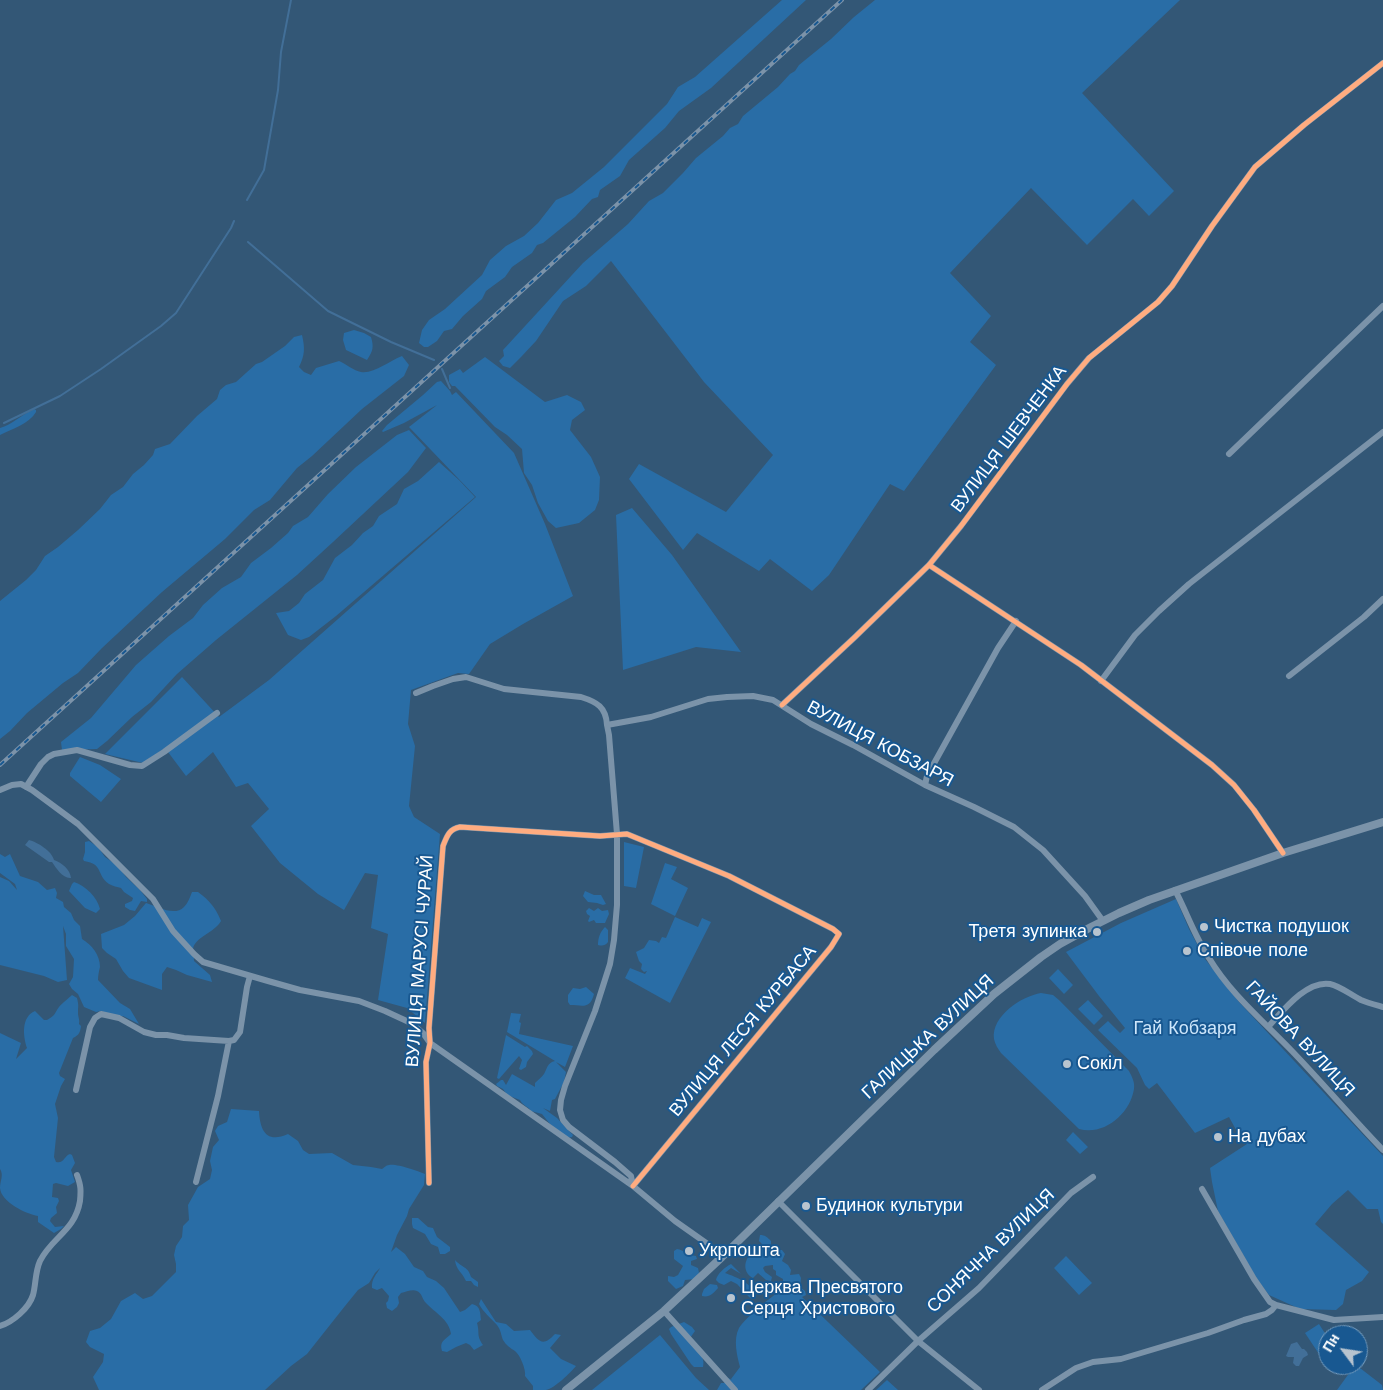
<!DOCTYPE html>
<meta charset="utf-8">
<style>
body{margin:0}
#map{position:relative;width:1383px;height:1390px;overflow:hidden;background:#335776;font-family:"Work Sans",sans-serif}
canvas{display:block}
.north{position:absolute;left:1318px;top:1325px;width:50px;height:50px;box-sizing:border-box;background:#185891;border:1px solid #749bbd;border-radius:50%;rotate:301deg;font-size:14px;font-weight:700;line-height:20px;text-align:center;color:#fff}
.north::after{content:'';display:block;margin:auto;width:18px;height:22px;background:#b8c4cf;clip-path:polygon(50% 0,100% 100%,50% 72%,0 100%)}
</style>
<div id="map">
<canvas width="1383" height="1390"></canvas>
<div class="north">Пн</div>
</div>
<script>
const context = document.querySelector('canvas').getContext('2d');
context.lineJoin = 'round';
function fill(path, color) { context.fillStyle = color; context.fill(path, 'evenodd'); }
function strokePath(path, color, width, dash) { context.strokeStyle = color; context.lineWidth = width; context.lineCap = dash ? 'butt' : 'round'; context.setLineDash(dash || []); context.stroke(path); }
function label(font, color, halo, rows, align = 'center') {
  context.font = font + ' "Work Sans",sans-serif'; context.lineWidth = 4; context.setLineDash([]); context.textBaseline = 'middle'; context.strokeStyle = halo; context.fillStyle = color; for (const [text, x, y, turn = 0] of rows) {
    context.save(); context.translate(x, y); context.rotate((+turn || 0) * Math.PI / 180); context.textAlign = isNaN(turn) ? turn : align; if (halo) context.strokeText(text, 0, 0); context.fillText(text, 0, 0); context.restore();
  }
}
fill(new Path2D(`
 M782,0H806L711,88L679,111L665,128L629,160L620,176L600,190L598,197L592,199L575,217L543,243L537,245L532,253L512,267L505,277L486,291L482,299L463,316L452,329L444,331L437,341L428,347H424L419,343L422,330L429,320L445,309L482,275L490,260L506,246L524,236L538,223L556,200L572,193L604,167L667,104L678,87L695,77Z
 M875,0H1180L1082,93L1174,191L1149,216L1133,199L1087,245L1031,188L950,273L991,316L970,342L996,365L904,491L890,484L829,575L812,591L770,559L759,571L697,533L683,550L629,479L639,464L726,512L773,455L704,382L611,261L586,286L563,301L536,341L521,357L510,368L503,366L499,361L504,356L503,350L583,263L628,224L649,201L663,193L683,173L696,158L723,136L730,128L738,124L743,116L778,87L790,74L795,71L799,65L831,39L854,17Z
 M354,330L364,333L371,337C374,347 373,351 367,360L346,350L343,340L344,333Z
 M302,335C305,348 305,355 299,367L304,372L311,375L316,368L339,361C346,364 354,371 361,372C374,374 389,361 402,356L409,365L404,376L362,409L312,456L297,468L270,500L254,510L225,539L162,592L102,648L78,673L63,683L27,713L10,731L0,739V601L26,580L36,570L45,556L58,547L78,530L100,509L111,495L123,487L133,474L144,465L153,455L155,449L170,444L197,416L217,399L220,390L226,385L236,382L256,364L262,362L285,346L294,337Z
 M485,357L545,402L567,395L581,402L585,410L572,420L570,430L591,457L600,477L599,500L595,510L579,523L556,528L548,521L538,503L532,485L524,473L522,449L507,435L495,427L455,386H452L449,382V375L460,369L463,373Z
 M441,381L450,391L452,395L456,392L514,453L545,524L573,596L523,624L490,644L469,674L458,673L411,690L408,724L415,746L409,806L414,817L440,834L425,1023L407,1008L378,1000L388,934L371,928L378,875L365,873L344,910L318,894L280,863L251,826L269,809L248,783L236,787L213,752L186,776L165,748L143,763L105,754L182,677L219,717L269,680L476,497L409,427L437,405L404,423L383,432L382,431L387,425L423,395L437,382Z
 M34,409L36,410V412C29,424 12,429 0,435V428C12,425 22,414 34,409Z
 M409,430L426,448L408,472L333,542L297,575L216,640L177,674L151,702L132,717L107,741L97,749L62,750L61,742L91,718L136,665L169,636L193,618L203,605L222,588L241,577L251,563L271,548L288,533L293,526L308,517L328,494L356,467L397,435Z
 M439,462L459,480L475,497L336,616L309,637L301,640L288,635L276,613L289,611L299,603L305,594L323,580L335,558L352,545L363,533L373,526L379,516L397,504L404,489L418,481Z
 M632,508L672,555L741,652L696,647L623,670L616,515Z
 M80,757L100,765L121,779L101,802L70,776V773Z
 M89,841L98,847L105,857L118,866L126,877L140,890L147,899V902L141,901L135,911L130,910L125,907V904L132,901L133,898L124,892L121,888C118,887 112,886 109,884C96,875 104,864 84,861L83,859L85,852V842Z
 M624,842L644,847L636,888L624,886Z
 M0,854L5,857L10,854L20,876L38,882L47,890L55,888L57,893L56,898L63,902L64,907L71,913L74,920L80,926L82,939C92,945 100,955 100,967C99,971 98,975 98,980L120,1003L130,1009L139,1024L123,1016L118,1017L101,1011L96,1012L84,1007L78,994L72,989L69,984L73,977L74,959L66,946V934L63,926L67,980L58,982L44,976L0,965V877L9,881L17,890L15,884L0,873Z
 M665,863L677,867L671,879L688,888L675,916L651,904Z
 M74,882C86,886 97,897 100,909L96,913L85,908L69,891L72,884Z
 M585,891L594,895H601L606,904L603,905L597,903L588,902L583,896Z
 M192,892H198C210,901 215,907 221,921C214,933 195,937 193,949C193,952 194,957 194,961L210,975L212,982L187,975L176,970L167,967L162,974V990L129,978L123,971L116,959L107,953L102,948L101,934L124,925L135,916L146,903C157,906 174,917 184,907C188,903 190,897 192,892Z
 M1176,899L1189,929L1205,959L1239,1002L1383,1156V1224L1381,1222L1378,1209H1367L1348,1190L1332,1204L1315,1224L1369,1272L1362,1281L1346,1290L1343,1304L1336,1310L1300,1309L1269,1295L1257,1279L1218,1211L1212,1182L1210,1168L1247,1144L1240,1137L1229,1117L1195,1133L1157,1083L1149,1089L1145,1085L1137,1068L1098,1030L1108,1021L1120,1033L1125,1028L1099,996L1066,952L1121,923Z
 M589,908L594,911L598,908L602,911L608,910L609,914L605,923H596L594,920L589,922L588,921L590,916L587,914L586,911Z
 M675,917L698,927L702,918L711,922L670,1003L625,978L630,968L645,974L647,971L644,972L641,969L642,964L639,961L636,952L644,948L649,940L656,941L659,943L662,937L666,938Z
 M605,927L608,930V942C605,946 602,946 598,945C598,938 600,932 605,927Z
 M1058,969L1073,985L1064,994L1049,978Z
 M586,987L594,994C590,1010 582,1005 570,1005L568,1002V995L573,988L580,989Z
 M1041,993L1053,995L1059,1000L1129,1071C1132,1077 1135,1082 1134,1089C1130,1114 1104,1136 1079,1129L1001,1053C998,1049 995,1044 994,1039C991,1016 1022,996 1041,993Z
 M72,995L77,998C79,1006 78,1006 78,1013C78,1017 80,1020 79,1024L81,1026C80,1033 79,1035 73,1038L59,1073L60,1076L65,1079L61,1086L55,1104L58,1118L54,1157L56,1162C64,1164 64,1156 70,1154L72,1155L75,1163L71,1170L75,1182L68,1186L56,1183L53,1184L52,1197L58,1198L59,1201L56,1207L57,1213L51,1218L50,1221L55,1227L64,1226L61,1229L54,1233L38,1222V1216C26,1214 1,1202 0,1188C0,1181 4,1175 0,1169V1033L21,1043L16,1059L27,1048C23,1036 21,1017 35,1011L44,1020H47C56,1015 54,1014 59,1007C61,1004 70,997 72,995Z
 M1088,1000L1103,1016L1094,1025L1078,1009Z
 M511,1013L521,1014L519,1022L521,1023L519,1034L573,1046L565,1067L556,1062L566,1072L564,1082L555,1099L552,1100L550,1111L543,1108L557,1118L572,1134L573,1135L572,1137L567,1138L550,1124L542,1114L531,1111C528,1106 523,1106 520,1100L507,1095L503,1089L497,1086L496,1084L501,1080H503L506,1085L512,1074L535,1087V1083C538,1080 542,1077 544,1074C548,1067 547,1063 555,1061L507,1032Z
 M506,1035L525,1047L527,1046L532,1051L533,1054L527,1062L526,1067L521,1070L519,1069L522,1060L519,1056L499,1079L497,1078Z
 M231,1109L259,1111C260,1130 266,1144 288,1134L298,1141L303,1150L309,1154L332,1153L353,1165L371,1167L382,1169C384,1168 386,1165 389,1165C395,1163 419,1171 425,1174L424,1185L409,1209L407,1216L397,1235L391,1252L396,1247L405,1254L414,1267L423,1271L427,1277L436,1281L444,1288L460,1312L465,1310L472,1304C481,1306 480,1313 481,1320L477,1323C480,1333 476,1335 483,1345L474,1350L470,1345L466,1343L456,1347L447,1352L442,1351C439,1341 445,1340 451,1334C449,1319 435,1313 426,1303C422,1299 422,1293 417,1291C412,1289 406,1292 401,1293L398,1297L399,1303L397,1307L392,1311L387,1308L386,1303L388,1301L389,1296L382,1288L377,1290L372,1288C371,1279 377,1274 380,1268L375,1273L369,1283L358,1290L345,1306L307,1354L291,1366L265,1390H99L93,1377L103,1362L104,1354L90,1347L86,1342L90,1331L100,1328L111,1319L121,1301L135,1293L143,1299L152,1296L176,1272V1264L174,1255L176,1246L182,1237L183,1226L189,1220L188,1205L198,1187L210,1179L212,1170L210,1161L213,1147L219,1140L215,1131L218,1126L227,1122Z
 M1073,1132L1088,1147L1080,1154L1066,1140Z
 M412,1218H418L428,1227L433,1228L437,1237L450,1247V1251L445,1254H440L438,1247L431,1244L425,1234L413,1228L412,1224Z
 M760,1235C765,1235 767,1237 771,1241V1246L777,1250H782L785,1254L782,1261L788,1265L791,1270L790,1275L799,1274L801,1278L800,1287L805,1291L806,1295L802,1297L880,1372L861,1390H717L721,1383H724L728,1378L732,1380L731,1379L740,1367C737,1356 733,1339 739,1328C745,1318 778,1290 789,1286L783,1283V1279L776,1275V1271L773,1269V1265L765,1266L763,1268L765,1272L772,1277L771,1281L766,1280L758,1273L753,1278C743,1273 743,1260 752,1253C755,1251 760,1250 764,1249L763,1245L759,1241Z
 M677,1249C684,1250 688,1255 696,1256L697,1259L691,1261V1265L698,1268L699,1273L695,1279L685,1280L683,1286L676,1289L668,1281V1276L674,1277L678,1275L683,1266L674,1259V1251Z
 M1066,1256L1092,1283L1079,1295L1054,1268Z
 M455,1260C462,1268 468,1266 471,1277L478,1282V1287L474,1285L471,1281H466C462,1272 456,1270 455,1260Z
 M731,1264L741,1274L731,1268L725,1273C736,1277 756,1284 755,1299H752L749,1297L737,1284L731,1281L724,1285L719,1283L716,1280C717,1274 725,1267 731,1264Z
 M710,1284L717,1285L718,1288C714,1293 709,1298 702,1296V1294L704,1289Z
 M481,1299L496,1322L506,1324L514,1331L530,1330C539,1342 543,1347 555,1334L561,1335L550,1348L561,1359L576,1366C570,1373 555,1388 546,1390C542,1390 537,1390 533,1390V1386L525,1376C526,1369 520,1355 515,1351C510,1348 506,1345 503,1340C501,1335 501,1330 497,1325C491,1318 483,1312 479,1304Z
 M684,1322L692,1327L695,1331L688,1341C696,1349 706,1356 703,1367H694L691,1364L671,1334L669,1329L671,1327Z
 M1319,1324L1328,1338V1361L1325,1363L1305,1333Z
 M660,1335L696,1378L709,1390H592Z
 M1360,1368L1382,1385L1383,1390H1337L1350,1372Z
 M887,1380L898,1390H876Z`), '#296da6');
fill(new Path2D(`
 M29,840C37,842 52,851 54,860C62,863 70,869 71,878C63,879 56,868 52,862H49L25,845Z
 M1297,1342L1302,1349H1304L1307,1352L1308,1355L1303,1358L1299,1366H1296L1293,1363L1294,1357H1288L1286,1356L1291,1344Z`), '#426f98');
strokePath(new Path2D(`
 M247,200L264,170L278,90L281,52L291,0
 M248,242L328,311L391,342L434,360
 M442,369L450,388
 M4,423L60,396L101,369L161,326L176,313L231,228L234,221`), '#426f98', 2);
strokePath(new Path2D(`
 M1229,454L1383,306
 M929,565L1081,665L1212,765L1234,785L1254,810L1283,853
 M1289,676L1364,617L1383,599
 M1101,681L1135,635L1159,611L1189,584L1383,432
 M416,693L433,686L453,679L466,677L504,689L581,697C597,702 606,707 607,725L651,717L708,699L727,697L753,696L773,700L811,724L853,745L925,785L974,807L1014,827L1043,850L1085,896L1103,921
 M782,705L855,637L929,565L961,526L1067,384L1089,358L1158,302L1172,286L1212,226L1255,167L1304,125L1383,63
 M607,725L609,735L617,834V905L614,940L610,964L595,1011L565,1086L561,1100L560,1110L563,1120L569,1127L615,1162L631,1176L633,1186
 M925,785L927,776L998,648L1016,621
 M26,787L41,764L48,757L54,754L77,750L130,765L142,766L164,752L217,713
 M0,790L12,785L21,784L32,790L78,824L153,899L173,931L194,954L203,962L268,981L300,990L359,1001L385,1011L411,1023L423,1033L430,1043L633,1186L675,1221L709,1245L722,1257
 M1175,890C1187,913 1195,937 1209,958C1230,993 1262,1020 1290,1049C1322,1082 1351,1117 1383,1150
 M1268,1027C1282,1012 1306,980 1330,984C1340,986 1351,995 1361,1000C1368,1003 1376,1005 1383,1007
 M229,1041L234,1040L240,1032L247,987L250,976
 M76,1090L90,1027L95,1018L101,1014L119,1018L144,1032L156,1035H167L184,1038L229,1041L218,1096L196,1182
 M429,1183L426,1062L430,1043L429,1028L443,846C447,836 449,829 460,827L600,836L627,834L729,876L833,929L839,934L831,947L633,1186
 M1202,1189L1254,1279L1270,1302L1276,1305
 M778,1201L918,1341L979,1390
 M664,1311L735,1390
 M0,1326C13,1322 29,1308 33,1295C36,1284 35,1272 40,1261C52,1237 75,1231 80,1201C81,1190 81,1186 77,1175
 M868,1390L918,1341L979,1288L1071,1193L1093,1177
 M1042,1390L1076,1368L1093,1362L1121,1359L1208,1333L1244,1320L1266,1314L1272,1310L1276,1305L1334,1320L1383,1317`), '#7b93a9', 6);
strokePath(new Path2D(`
 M566,1390L664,1311L722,1257L934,1050L994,994L1041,957L1060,944L1091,927L1119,913L1149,900L1283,853L1383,822`), '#7b93a9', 8);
const rail = new Path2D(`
 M0,765L842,0`);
strokePath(rail, '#7c93a9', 4);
strokePath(rail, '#185891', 2, [5.5]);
strokePath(new Path2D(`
 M929,565L1081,665L1212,765L1234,785L1254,810L1283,853
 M782,705L855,637L929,565L961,526L1067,384L1089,358L1158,302L1172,286L1212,226L1255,167L1304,125L1383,63
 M429,1183L426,1062L430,1043L429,1028L443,846C447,836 449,829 460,827L600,836L627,834L729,876L833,929L839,934L831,947L633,1186`), '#ffac80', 5);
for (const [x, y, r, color] of [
 [1204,927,5,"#b8c4cf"],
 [1097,932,5,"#b8c4cf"],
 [1187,951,5,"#b8c4cf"],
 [1067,1064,5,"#b8c4cf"],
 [1218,1137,5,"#b8c4cf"],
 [806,1206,5,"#b8c4cf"],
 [689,1251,5,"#b8c4cf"],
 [731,1298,5,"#b8c4cf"]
]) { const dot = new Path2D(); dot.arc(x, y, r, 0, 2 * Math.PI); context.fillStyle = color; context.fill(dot); strokePath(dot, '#185891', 2); }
label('18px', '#fff', '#185891', [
 ["ВУЛИЦЯ ШЕВЧЕНКА",1009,439,-53],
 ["ВУЛИЦЯ КОБЗАРЯ",880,744,28],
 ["ВУЛИЦЯ МАРУСІ ЧУРАЙ",420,961,-86],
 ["ВУЛИЦЯ ЛЕСЯ КУРБАСА",743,1031,-50],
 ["ГАЛИЦЬКА ВУЛИЦЯ",928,1037,-43],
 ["ГАЙОВА ВУЛИЦЯ",1300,1039,47],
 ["СОНЯЧНА ВУЛИЦЯ",991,1251,-44]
]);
label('18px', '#fff', '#185891', [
 ["Чистка подушок",1214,927],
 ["Третя зупинка",1087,932,"right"],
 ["Співоче поле",1197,951],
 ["Сокіл",1077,1064],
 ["На дубах",1228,1137],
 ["Будинок культури",816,1206],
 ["Укрпошта",699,1251],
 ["Церква Пресвятого",741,1288],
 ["Серця Христового",741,1309]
], 'left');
label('18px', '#cde6fb', '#185891', [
 ["Гай Кобзаря",1185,1029]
]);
</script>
